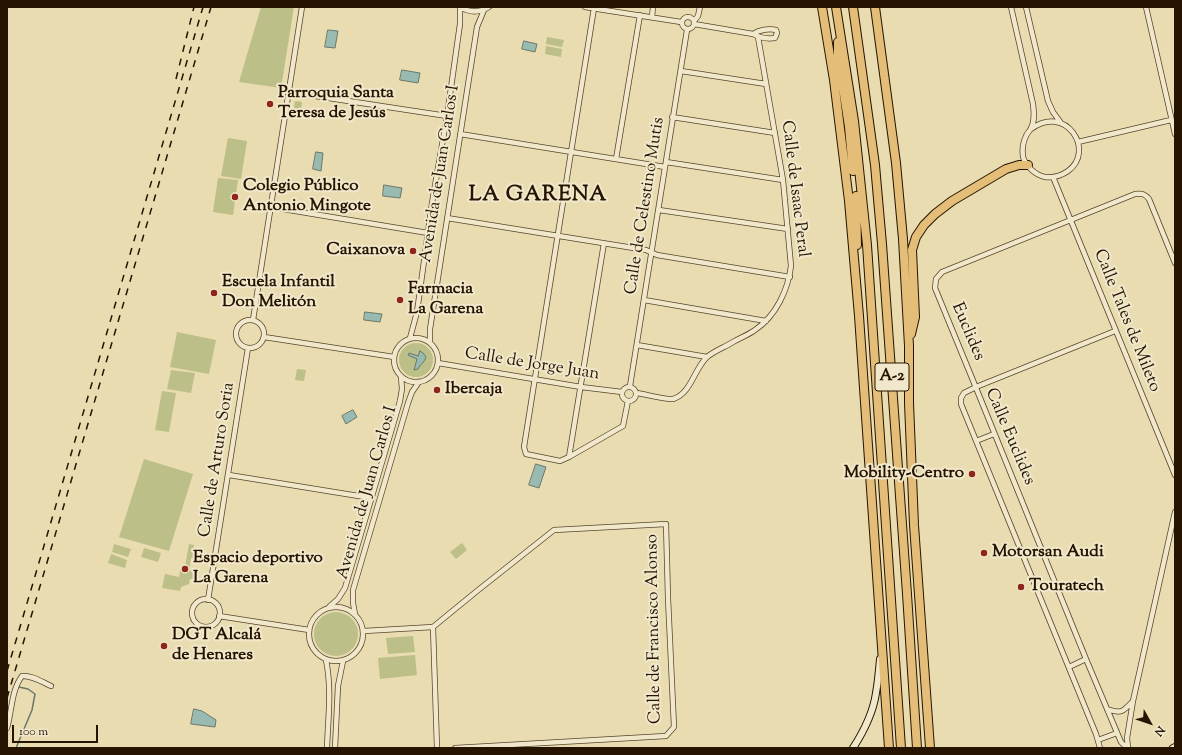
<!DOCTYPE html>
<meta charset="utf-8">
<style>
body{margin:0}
#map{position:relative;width:1182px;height:755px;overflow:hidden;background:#e9dcb1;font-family:"Sorts Mill Goudy",serif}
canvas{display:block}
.frame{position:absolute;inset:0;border:8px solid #261400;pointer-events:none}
.north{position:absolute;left:1130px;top:703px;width:40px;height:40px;-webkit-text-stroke:3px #f1e8cc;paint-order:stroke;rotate:130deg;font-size:11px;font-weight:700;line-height:16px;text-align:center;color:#261400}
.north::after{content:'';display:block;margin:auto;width:14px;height:18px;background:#261400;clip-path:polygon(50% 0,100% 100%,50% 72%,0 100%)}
.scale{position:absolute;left:12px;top:725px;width:86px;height:18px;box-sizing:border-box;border:2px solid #261400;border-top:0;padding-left:5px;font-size:12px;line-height:14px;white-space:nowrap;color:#261400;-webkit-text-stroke:3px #f1e8cc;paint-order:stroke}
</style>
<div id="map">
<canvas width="1182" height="755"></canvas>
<div class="frame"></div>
<div class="north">N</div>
<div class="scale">100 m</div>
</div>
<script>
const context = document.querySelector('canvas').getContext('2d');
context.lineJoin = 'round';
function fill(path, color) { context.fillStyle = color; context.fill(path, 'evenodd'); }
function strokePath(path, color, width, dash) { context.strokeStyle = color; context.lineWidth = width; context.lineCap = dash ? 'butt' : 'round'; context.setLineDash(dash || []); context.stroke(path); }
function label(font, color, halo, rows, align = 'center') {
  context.font = font + ' "Sorts Mill Goudy",serif'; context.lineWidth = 4; context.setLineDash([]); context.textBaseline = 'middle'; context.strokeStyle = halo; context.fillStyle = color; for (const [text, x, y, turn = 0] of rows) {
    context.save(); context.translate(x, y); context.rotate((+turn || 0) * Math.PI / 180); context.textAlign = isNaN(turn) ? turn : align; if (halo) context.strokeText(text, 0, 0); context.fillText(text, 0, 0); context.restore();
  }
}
fill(new Path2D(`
 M261,7H294L281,88L239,82Z
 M547,37L564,40L562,47L546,44Z
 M546,46L562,49L561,57L545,54Z
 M295,101L302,102L300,116L293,115Z
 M228,138L247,141L241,179L221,176Z
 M218,178L238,180L233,215L213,212Z
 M177,332L216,340L209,374L170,367Z
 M399 360a17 17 0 1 1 34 0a17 17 0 1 1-34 0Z
 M297,369L306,370L304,381L295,380Z
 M171,370L195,373L191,393L167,389Z
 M162,391L176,393L169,432L155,430Z
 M144,459L193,474L169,551L119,537Z
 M462,543L467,550L456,559L450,552Z
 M114,544L131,549L128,557L112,552Z
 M189,544L194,545L193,550L198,551L197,558H191L189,570L195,571L193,579H190L189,584L181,587L180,591L162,588L165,574L179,577L181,566L185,567Z
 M144,548L161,553L158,562L141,557Z
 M111,554L127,560L125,568L108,563Z
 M314 634a22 22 0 1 1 44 0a22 22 0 1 1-44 0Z
 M413,636L415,652L388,654L386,638Z
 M415,655L417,675L380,679L378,658Z`), '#bcbf88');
const water = new Path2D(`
 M328,30L338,31L335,48L325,47Z
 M524,41L537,44L535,52L522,49Z
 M402,70L420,73L418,83L400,80Z
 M316,152L323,153L321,171L313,169Z
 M384,185L402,188L400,198L383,196Z
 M365,312L382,314L380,322L364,320Z
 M420,351L423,353L426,357C425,362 420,364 418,369L414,370L417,359L408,355L409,353L418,356Z
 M353,410L357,417L346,424L342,416Z
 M536,464L546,467L539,488L529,485Z
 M194,709L202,711L216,720L215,727L191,724Z`);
fill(water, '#98bab0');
strokePath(water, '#6a786a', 1);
strokePath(new Path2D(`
 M16,748L32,710L35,694L28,689L19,687`), '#6a786a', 1.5);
const street = new Path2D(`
 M460,7C470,13 479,13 489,7
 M585,7L681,22
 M1011,7L1033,104C1034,112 1035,121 1031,128C1030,131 1027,133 1026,136C1023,142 1022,150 1023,157C1026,166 1035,175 1045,177C1054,178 1061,176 1068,171C1096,151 1066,103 1031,129
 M1026,7L1048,101L1053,112L1061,123
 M1146,7L1175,134
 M594,8L524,447L526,454L560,461L569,457L623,426L628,401
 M682 23a6 6 0 1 1 12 0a6 6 0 1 1-12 0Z
 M652,17L653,7
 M694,21L698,16L700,7
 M694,24L753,34C760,38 768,39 775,38L777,33L776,30C769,28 759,30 753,34
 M681,71L766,84
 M289,92L447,116
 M672,117L775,133
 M460,134L665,167
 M1078,142L1171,120
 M616,159L640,15
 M666,162L783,180
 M1053,177L1175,475
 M271,207L428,233
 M659,210L788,229
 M447,218L646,250L657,255L790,277
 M644,300L766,321
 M253,320L302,7
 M236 334a14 14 0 1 1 28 0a14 14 0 1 1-28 0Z
 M264,337L394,357
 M394 360a22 22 0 1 1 44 0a22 22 0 1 1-44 0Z
 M410,338L417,312L432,203L447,116L460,24V7
 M430,342V329L477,27L484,10
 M637,345L707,357
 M438,363L581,387L622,392
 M630,386L687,30
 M622 394a7 7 0 1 1 14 0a7 7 0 1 1-14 0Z
 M637,393C644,394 667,400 673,399C691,394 694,369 707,357C714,351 725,347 733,342C740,338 748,335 755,330C776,316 788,290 791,266L783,180L758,37
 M976,441L994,434
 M569,457L604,243
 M229,475L371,498
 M192 613a14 14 0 1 1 28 0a14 14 0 1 1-28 0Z
 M208,600L248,348
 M309 634a27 27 0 1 1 54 0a27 27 0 1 1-54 0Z
 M329,607L338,599L345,588L400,401L402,389L401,377
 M355,614L353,603V590L408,403L412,392L419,382
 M219,616L309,630
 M433,627L437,748
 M364,631L433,627L477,591L554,530L666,524L668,598L674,727L666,736L455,748
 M326,660C332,689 328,719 327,748
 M1069,667L1086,659
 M1107,709C1121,714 1123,712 1133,701
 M7,728C12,711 11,691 22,676C32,675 42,682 51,686
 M1098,740L1117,733
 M335,748L338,686L343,661
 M1100,748L1096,734L961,404V398L964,393L976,387L1115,331
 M1127,748L1121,742L1086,659L972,378L935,288L936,279L942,272L1135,194C1142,193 1145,194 1149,199L1175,263
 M1128,748L1127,738L1133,701L1175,512`);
const secondary = new Path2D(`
 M853,748C864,731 873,714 876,693C878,682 879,670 880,659
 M1173,748L1175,747`);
const highway = new Path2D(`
 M822,7L834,80L849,201L859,316L889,748
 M836,7L854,121L867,245L901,748
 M853,7L875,165L882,244L907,594L917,748
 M875,7L896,163L903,239L909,346V403L914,525L930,748
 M838,42V55L849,127L853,171
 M856,196L857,245
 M911,334L915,317L912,250L916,237L924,225L935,214L952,201L1006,169L1019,165H1028`);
strokePath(street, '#57462c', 6);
strokePath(secondary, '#261400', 8);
strokePath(highway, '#261400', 10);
strokePath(street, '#f1e8cc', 4.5);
strokePath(secondary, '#f1e8cc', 6);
strokePath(highway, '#e4be78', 8);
strokePath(new Path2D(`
 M176,79L194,7
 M7,671L203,7
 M7,698L211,7`), '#261400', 1.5, [7, 7]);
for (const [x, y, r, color] of [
 [270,104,4,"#8f2418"],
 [235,197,4,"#8f2418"],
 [413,251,4,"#8f2418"],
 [214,293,4,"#8f2418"],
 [400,300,4,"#8f2418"],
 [437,390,4,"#8f2418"],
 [972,474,4,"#8f2418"],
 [984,553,4,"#8f2418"],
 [185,569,4,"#8f2418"],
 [1021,587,4,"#8f2418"],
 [164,646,4,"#8f2418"]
]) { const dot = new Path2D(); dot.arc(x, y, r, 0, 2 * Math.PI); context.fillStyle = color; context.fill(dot); strokePath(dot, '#f1e8cc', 1.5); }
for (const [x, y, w] of [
 [892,377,34]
]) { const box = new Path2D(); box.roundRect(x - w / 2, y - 14, w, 28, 3); context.fillStyle = '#f1e8cc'; context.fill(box); strokePath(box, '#261400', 1); }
label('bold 16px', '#261400', null, [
 ["A-2",892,377]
]);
label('bold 17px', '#261400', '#f1e8cc', [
 ["Parroquia Santa",278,94],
 ["Teresa de Jesús",278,114],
 ["Colegio Público",243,187],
 ["Antonio Mingote",243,207],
 ["Caixanova",405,251,"right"],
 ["Escuela Infantil",222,283],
 ["Don Melitón",222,303],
 ["Farmacia",408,290],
 ["La Garena",408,310],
 ["Ibercaja",445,390],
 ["Mobility-Centro",964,474,"right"],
 ["Motorsan Audi",992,553],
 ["Espacio deportivo",193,559],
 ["La Garena",193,579],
 ["Touratech",1029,587],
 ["DGT Alcalá",172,636],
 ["de Henares",172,656]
], 'left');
label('17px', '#261400', '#f1e8cc', [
 ["Avenida de Juan Carlos I",441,174,-81],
 ["Calle de Isaac Peral",794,189,83],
 ["Calle de Celestino Mutis",646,206,-81],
 ["Calle Tales de Mileto",1126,321,68],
 ["Euclides",967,332,67],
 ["Calle de Jorge Juan",532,365,9],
 ["Calle Euclides",1009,437,67],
 ["Calle de Arturo Soria",218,460,-81],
 ["Avenida de Juan Carlos I",368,493,-74],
 ["Calle de Francisco Alonso",655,629,-91]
]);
context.letterSpacing = '1px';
label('bold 21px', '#261400', '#f1e8cc', [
 ["LA GARENA",538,196]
]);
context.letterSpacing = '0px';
</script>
